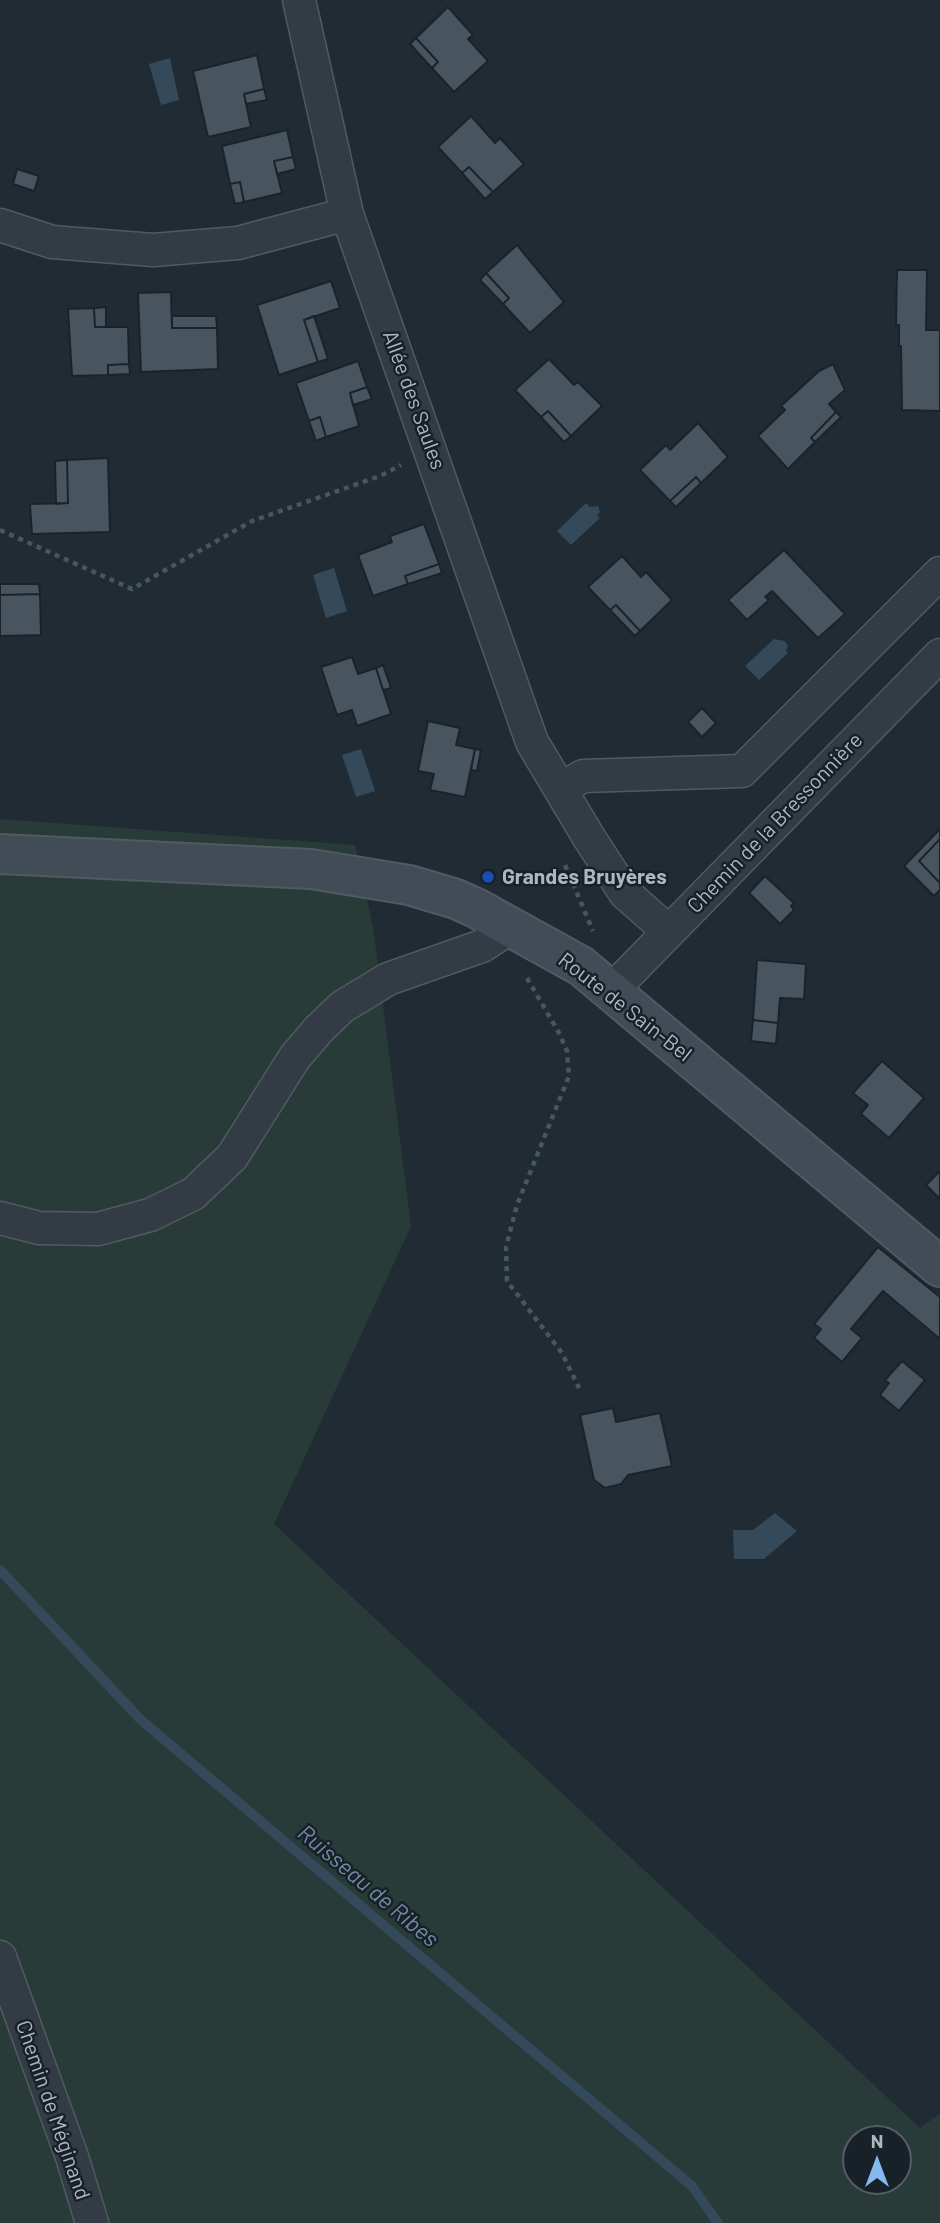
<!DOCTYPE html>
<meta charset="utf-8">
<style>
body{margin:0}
#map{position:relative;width:940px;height:2223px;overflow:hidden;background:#202b33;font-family:Barlow,sans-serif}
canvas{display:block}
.north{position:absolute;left:842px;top:2125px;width:70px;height:70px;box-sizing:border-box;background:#192128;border:2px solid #545d65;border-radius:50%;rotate:0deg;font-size:19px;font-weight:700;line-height:28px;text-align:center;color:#adb7c1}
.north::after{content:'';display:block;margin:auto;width:24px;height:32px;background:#83bbf0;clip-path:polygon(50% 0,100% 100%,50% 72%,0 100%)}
</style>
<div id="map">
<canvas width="940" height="2223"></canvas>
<div class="north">N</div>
</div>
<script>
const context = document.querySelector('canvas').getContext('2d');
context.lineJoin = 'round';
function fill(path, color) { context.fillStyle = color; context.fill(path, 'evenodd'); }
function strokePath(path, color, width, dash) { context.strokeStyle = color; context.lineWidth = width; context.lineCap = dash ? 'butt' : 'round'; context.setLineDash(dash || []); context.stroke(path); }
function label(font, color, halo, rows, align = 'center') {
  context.font = font + ' Barlow,sans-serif'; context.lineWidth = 5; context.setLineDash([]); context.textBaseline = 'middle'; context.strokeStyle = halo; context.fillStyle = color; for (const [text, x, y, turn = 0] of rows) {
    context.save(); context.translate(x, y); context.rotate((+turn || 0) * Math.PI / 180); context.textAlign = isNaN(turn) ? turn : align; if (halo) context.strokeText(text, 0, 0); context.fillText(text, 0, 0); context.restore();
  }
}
fill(new Path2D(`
 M0,819L355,845L373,927L411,1226L274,1524L920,2128L940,2113V2223H0ZM856,2139H898V2181H856Z`), '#283b38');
fill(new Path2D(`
 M170,58L179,100L161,105L149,64Z
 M586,503L590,507L598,506L600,512L597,515L600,518L571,545L557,531Z
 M334,568L347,611L326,618L313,575Z
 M774,639L785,641L788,646L786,651L788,653L759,680L745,666Z
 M361,749L375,791L356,797L342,755Z
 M775,1513L797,1531L764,1559H734L733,1530H753Z`), '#34495a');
strokePath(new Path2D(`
 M0,1570L141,1720L692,2186L718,2223`), '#34495a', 10);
const building = new Path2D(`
 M448,7L473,35L468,39L488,61L454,92L432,68L438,62L416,38Z
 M416,38L438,62L432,68L410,44Z
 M257,55L264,89L244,94L251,127L208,137L193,71Z
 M264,89L267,100L246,104L244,94Z
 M471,116L495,143L500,138L524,164L493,192L469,167L462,173L438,147Z
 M287,130L293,157L274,161L282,193L244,202L240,182L230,184L222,146Z
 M293,157L296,169L277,174L274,161Z
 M469,167L493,192L485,199L462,173Z
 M17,169L39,176L34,191L13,184Z
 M240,182L244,202L235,204L230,184Z
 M517,245L564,302L530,333L503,304L509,298L486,273Z
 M897,270H927L926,330H940V411L902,410L901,346H899V325H896Z
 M486,273L509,298L503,304L480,280Z
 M331,281L340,308L304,320L318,362L279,375L257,305Z
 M171,292L172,328H217L218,369L141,372L138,293Z
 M106,307V327H95L94,308Z
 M94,308L95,327H128L129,364L108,365V375L72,376L68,309Z
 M172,316H216L217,328H172Z
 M314,316L328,359L318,362L304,320Z
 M549,359L574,385L578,382L602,406L571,436L548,411L541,417L515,390Z
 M358,361L367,387L350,393L359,426L326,437L320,417L309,421L296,383Z
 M129,364L130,374L108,375V365Z
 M833,364L845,390L829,404L836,412L811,438L815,442L788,469L758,436L785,410L781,406L819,371Z
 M367,387L372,399L353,405L350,393Z
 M548,411L571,436L564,442L541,417Z
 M836,412L841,417L815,442L811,438Z
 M320,417L326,437L316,441L309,421Z
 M698,423L728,457L701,483L696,477L670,501L640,470L666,445L670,450Z
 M108,458L110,532L32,534L30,504L68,503L67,460Z
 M67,460L68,503L56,504L55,461Z
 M696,477L701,483L676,507L670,501Z
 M424,524L439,564L405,576L408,584L373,596L358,555L392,542L390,536Z
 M784,550L845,614L818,638L772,591L765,597L769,600L747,620L728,600Z
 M622,556L641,577L646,572L672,600L640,631L616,605L610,610L588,587Z
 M439,564L442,573L408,584L405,576Z
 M0,584H39L40,594L0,595Z
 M40,594L41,635L0,636V595Z
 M616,605L640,631L635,636L610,610Z
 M352,657L358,674L376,668L391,714L357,726L352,710L337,715L321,667Z
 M383,665L391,688L383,690L376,668Z
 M702,708L716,723L702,737L688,722Z
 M428,721L460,728L456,745L475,749L465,797L430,790L434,774L418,771Z
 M475,749L481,750L477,771L471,770Z
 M940,829V839L919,861L940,883V890L934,896L904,866Z
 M940,839V883L919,861Z
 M765,876L794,903L791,906L794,910L780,924L749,893Z
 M757,960L806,964L804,999L780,998L778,1023L753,1020Z
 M753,1020L778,1023L776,1044L751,1041Z
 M882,1061L924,1098L889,1138L861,1114L868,1105L853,1093Z
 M940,1171V1199L926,1185Z
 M878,1247L940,1297V1339L883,1291L851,1329L862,1338L842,1362L814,1338L821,1329L814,1324Z
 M902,1361L925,1380L899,1411L880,1395L889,1383L885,1380Z
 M613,1408L616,1422L660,1413L672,1466L628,1475L621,1484L605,1488L594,1480L580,1415Z`);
fill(building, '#48555f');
strokePath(building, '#1b232a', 2);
const street = new Path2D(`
 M299,0L347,214L532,742L588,836L625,893L669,932
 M0,225L52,242L153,250L238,243L347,214
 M561,789L583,776L742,771L940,573
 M611,991L940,655
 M0,1218L39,1228L98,1229L150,1215L193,1194L232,1157L295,1057L319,1029L342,1007L388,979L482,946L511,927
 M0,1957L72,2157L92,2223`);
const secondary = new Path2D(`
 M0,854L311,869L409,885L456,899L476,908L581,966L940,1267`);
strokePath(street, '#505a62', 35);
strokePath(secondary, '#505a62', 42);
strokePath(new Path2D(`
 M0,530L132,589L252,521L380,476L401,465
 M565,865L593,931
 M527,978L559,1033L567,1051L569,1076L517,1205L506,1247L507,1281L562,1353L579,1388`), '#465858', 4.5, [5, 5]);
strokePath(street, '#333c44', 32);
strokePath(secondary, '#414c57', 38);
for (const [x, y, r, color] of [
 [488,877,7,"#1a4fb4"]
]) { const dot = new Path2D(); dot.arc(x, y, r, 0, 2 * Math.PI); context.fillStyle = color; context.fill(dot); strokePath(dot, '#192128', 2.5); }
label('21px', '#adb7c1', '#192128', [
 ["Allée des Saules",414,400,70],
 ["Chemin de la Bressonnière",775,823,-46],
 ["Route de Sain-Bel",625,1007,38],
 ["Chemin de Méginand",53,2110,71]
]);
label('bold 21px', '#adb7c1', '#192128', [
 ["Grandes Bruyères",502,877]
], 'left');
label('italic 23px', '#6f8ca4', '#192128', [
 ["Ruisseau de Ribes",368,1886,40]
]);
</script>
